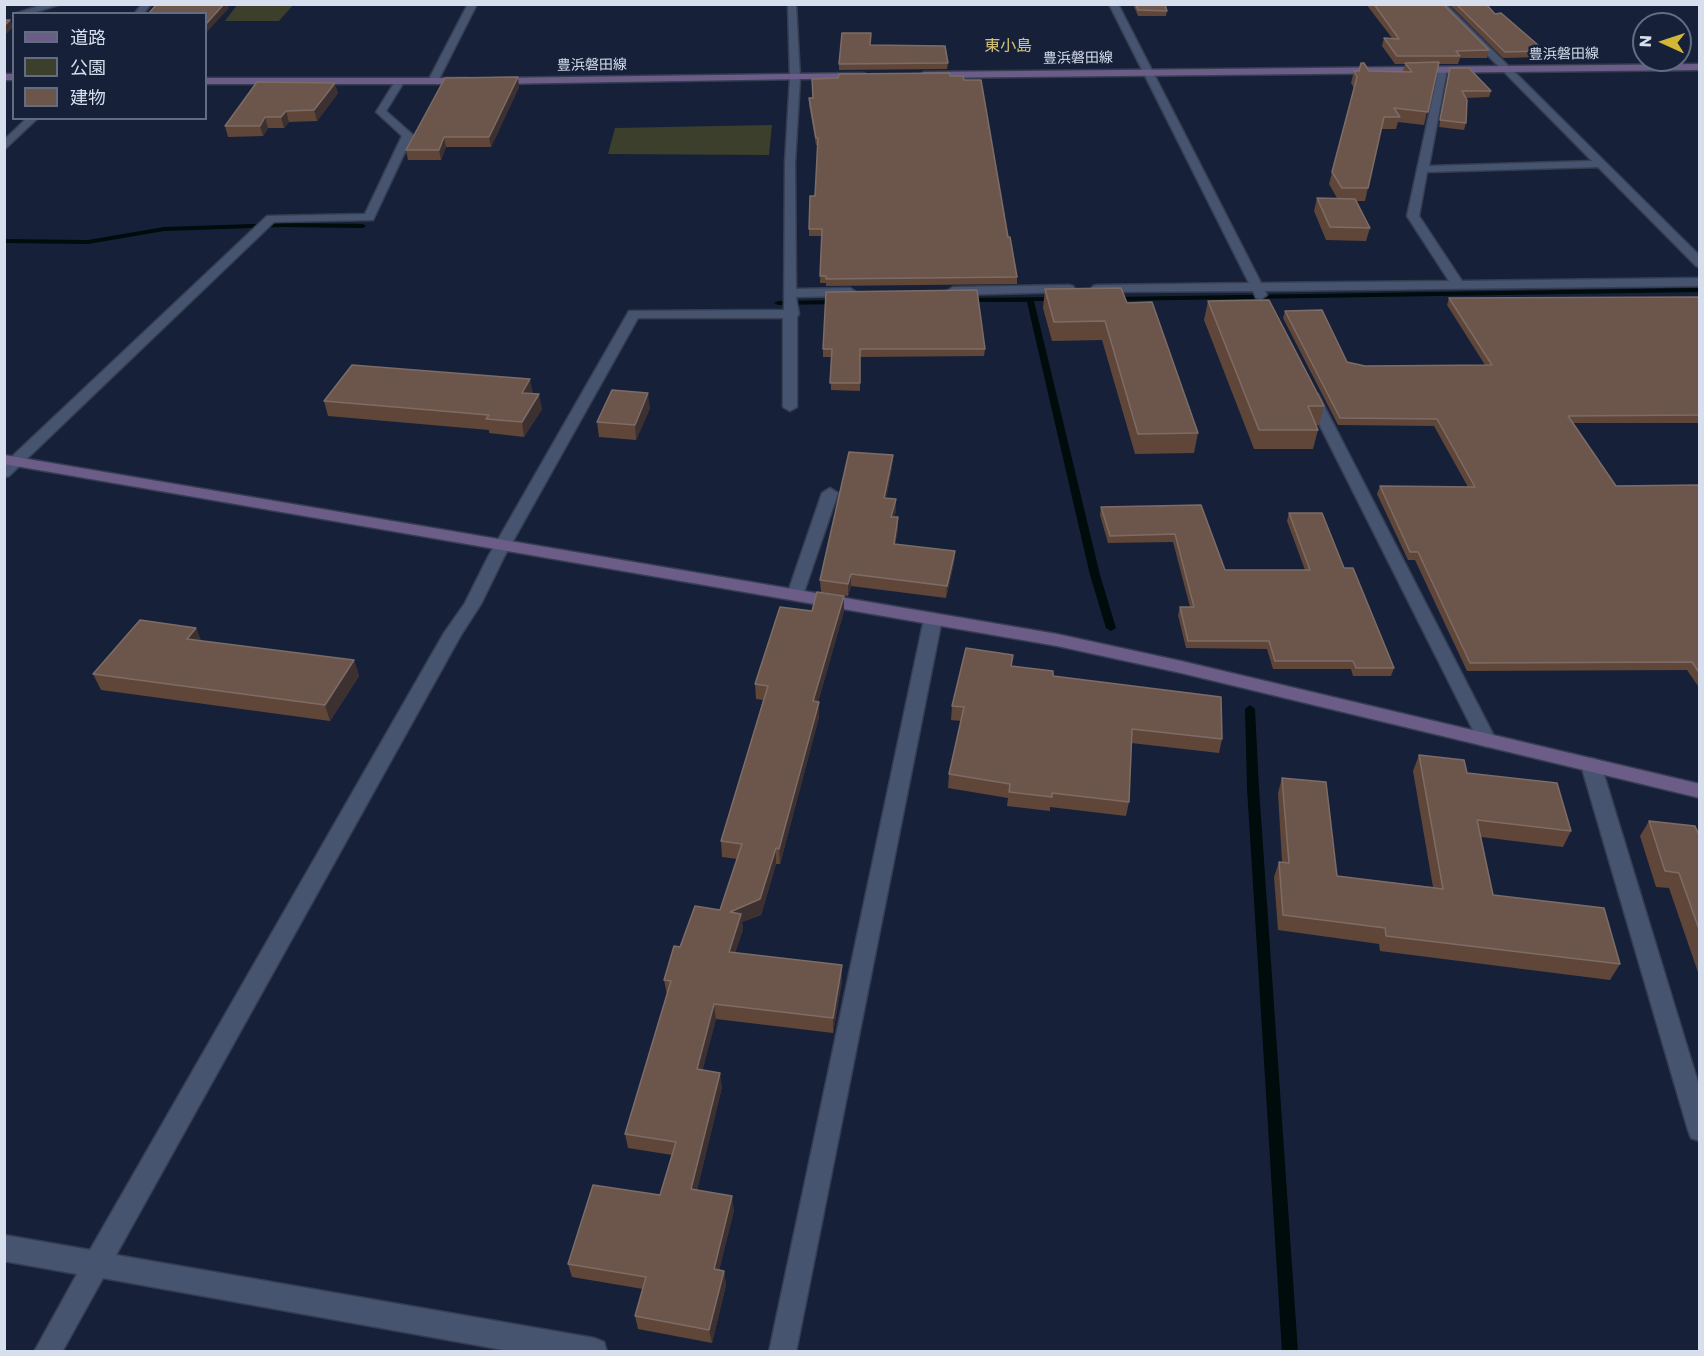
<!DOCTYPE html>
<meta charset="utf-8">
<style>
body{margin:0}
#map{position:relative;width:1704px;height:1356px;overflow:hidden;background:#162139;font-family:Poppins,"Noto Sans JP",sans-serif}
canvas{display:block}
.frame{position:absolute;inset:0;border:6px solid #d7dfef;pointer-events:none}
.legend{position:absolute;left:12px;top:12px;width:195px;height:108px;box-sizing:border-box;background:#162139;border:2px solid #636d82;margin:0;padding:8px 10px;list-style:none;font-size:18px;color:#d7dfef}
.legend li{display:flex;align-items:center;gap:12px;height:30px}
.legend b{width:30px;border:2px solid #636d82}
.north{position:absolute;left:1632px;top:12px;width:60px;height:60px;box-sizing:border-box;background:#162139;border:2px solid #636d82;border-radius:50%;rotate:273deg;font-size:16px;font-weight:700;line-height:24px;text-align:center;color:#d7dfef}
.north::after{content:'';display:block;margin:auto;width:21px;height:27px;background:#d2b635;clip-path:polygon(50% 0,100% 100%,50% 72%,0 100%)}
</style>
<div id="map">
<canvas width="1704" height="1356"></canvas>
<div class="frame"></div>
<ul class="legend">
<li><b style="height:8px;background:#6b5d88"></b>道路</li>
<li><b style="height:16px;background:#3b3f2b"></b>公園</li>
<li><b style="height:16px;background:#6c564c"></b>建物</li>
</ul>
<div class="north">N</div>
</div>
<script>
const context = document.querySelector('canvas').getContext('2d');
context.lineJoin = 'round';
function fill(path, color) { context.fillStyle = color; context.fill(path, 'evenodd'); }
function strokePath(path, color, width, dash) { context.strokeStyle = color; context.lineWidth = width; context.lineCap = dash ? 'butt' : 'round'; context.setLineDash(dash || []); context.stroke(path); }
function label(font, color, halo, rows, align = 'center') {
  context.font = font + ' Poppins,"Noto Sans JP",sans-serif'; context.lineWidth = 5; context.setLineDash([]); context.textBaseline = 'middle'; context.strokeStyle = halo; context.fillStyle = color; for (const [text, x, y, turn = 0] of rows) {
    context.save(); context.translate(x, y); context.rotate((+turn || 0) * Math.PI / 180); context.textAlign = isNaN(turn) ? turn : align; if (halo) context.strokeText(text, 0, 0); context.fillText(text, 0, 0); context.restore();
  }
}
fill(new Path2D(`
 M237,5V4L293,5L279,21H225Z
 M772,125L769,155L608,154L615,128Z`), '#3b3f2b');
fill(new Path2D(`
 M282,223L363,224L366,226L363,228L282,227L164,231L88,244L4,243V239L88,240L164,227Z
 M1700,288V292L1112,301L1108,299L1112,297Z
 M1057,297H1060V301H1034L1100,575L1116,628L1111,631L1106,628L1090,575L1027,302H965L961,300L965,298Z
 M838,300L842,302L841,304L778,305L774,303L778,301Z
 M1250,705L1255,709L1259,788L1298,1352H1282L1247,788L1245,709Z`), '#000b0c');
const street = new Path2D(`
 M45,4H61L30,14H14Z
 M142,4H151L143,14H134Z
 M468,4H477L438,81L430,83L428,81Z
 M788,4H796L800,78L795,163L796,289L850,288L856,292L850,296L796,297L799,314L797,317V407L790,411L783,407V318H638L504,557L481,604L461,635L116,1255L594,1338L604,1342L607,1352H515L103,1278L62,1352H34L77,1274L4,1261V1235L90,1250L444,633L465,603L488,557L629,311L784,310L785,163L790,78Z
 M1109,4H1118L1261,283L1449,281L1407,216L1439,68L1447,70L1429,166L1592,161L1437,4H1446L1700,256V267L1696,266L1598,167L1427,172L1419,216L1462,281L1700,278V286L1265,291L1267,295L1261,299L1256,298L1253,291L1093,292L1091,289L1093,286L1097,285L1249,283Z
 M396,80L404,82L386,111L413,135L373,220L274,222L9,476L4,477V464L267,216L365,214L402,136L376,112Z
 M27,118H38L4,150V140Z
 M1069,285L1073,286L1075,289L1073,292L953,295L947,291L953,287Z
 M1311,390L1318,394L1496,740L1494,745L1487,747L1480,745L1478,740L1304,394Z
 M830,488L838,493L803,595L801,599H789L787,595L822,493Z
 M933,613L939,615L942,619L796,1352H769L924,619L927,615Z
 M1591,758L1598,760L1601,765L1700,1089V1141L1691,1138L1688,1130L1581,765L1584,760Z`);
const secondary = new Path2D(`
 M1700,64V70L924,78L919,75L924,72Z
 M864,73L869,76L867,78L495,84L490,81L495,78Z
 M4,74H14V80H4Z
 M206,78H468L473,81L468,84H206Z
 M4,455L1057,634L1181,661L1700,784V798L1181,673L1057,646L4,464Z`);
strokePath(street, '#363d51', 3);
strokePath(secondary, '#363d51', 3);
fill(street, '#47546f');
fill(secondary, '#6b5d88');
fill(new Path2D(`
 M1133,4H1165L1167,11L1166,16H1138Z
 M1366,4H1443L1489,50L1487,58H1460L1458,64H1438L1424,125L1398,122L1396,129H1381L1365,201H1357L1370,228L1366,241L1326,240L1314,211L1317,198H1337L1329,184L1354,88L1351,83L1354,71H1403L1405,64H1395L1382,46L1384,38H1392Z
 M1449,4H1486L1495,14L1545,51L1543,57L1503,58Z
 M870,45L948,63L947,69L839,70V64Z
 M1450,68L1491,91L1489,97L1466,98V123L1464,130L1439,127Z
 M950,76L964,80L1008,237L1017,277V284L826,286V283H820L822,236H809V229L815,196L818,145H816L809,104V98Z
 M519,87L491,147H446L441,160H408L406,150Z
 M338,93L317,121L289,122L284,128H268L263,136L228,137L225,126Z
 M1045,289L1127,303L1198,433L1194,453L1135,454L1102,340L1052,341L1043,308Z
 M1700,297V423H1573L1616,486L1700,485V689L1687,670L1467,671L1415,560H1408L1377,494L1380,486L1468,487L1434,426L1338,425L1283,318L1285,311L1347,362L1365,366L1485,365L1447,305L1449,298Z
 M1208,301L1324,406L1319,425H1316L1318,430L1313,449H1254L1204,320Z
 M823,349H985L984,356L860,357V391L831,390V357H823Z
 M533,394L542,409L524,437L489,433V430L328,416L324,401Z
 M650,408L636,440L599,437L597,422Z
 M892,467L886,498L896,499V511L894,517L898,529L895,544L955,551L954,563L946,598L851,586L848,596L821,592L820,580Z
 M1201,505L1225,570H1305L1287,521L1289,513L1344,568L1394,668L1391,676H1353L1351,669H1273L1267,649L1186,648L1178,615L1180,607H1190L1173,542L1108,543L1100,515L1101,507Z
 M844,596V611L818,702L819,717L780,864H776L761,915L742,922L743,929L735,953L842,980L833,1033L716,1019L702,1070L722,1087L697,1190L734,1210L719,1270L724,1271L726,1285L712,1343L638,1329L635,1316L643,1289L572,1277L568,1264L660,1195L672,1155L628,1148L625,1134L667,995L664,980L680,947L720,910L737,859L722,857L721,841L763,700L756,699L755,684L812,611Z
 M196,628L201,641L354,660L359,676L330,721L101,690L93,674Z
 M1012,666L1053,676L1222,739L1219,753L1131,743L1129,802L1126,816L1050,807V811L1007,806L1008,798L948,788L949,774L961,721L951,720L952,706Z
 M1419,755L1467,773L1571,831L1563,847L1481,837L1493,895L1620,964L1610,980L1380,951L1379,944L1278,930L1274,877L1279,862H1282L1278,793L1282,778L1337,876L1433,887L1413,771Z
 M1649,821L1700,837V978L1669,888L1656,887L1640,836Z`), '#5f4639');
fill(new Path2D(`
 M224,4H228L229,8L206,33V24Z
 M10,20L13,27L4,36V26Z
 M518,77L519,87L491,147L489,137Z
 M335,83L338,93L317,121L314,110Z
 M286,111L289,122L284,128L281,117Z
 M265,117L268,128L263,136L260,126Z
 M444,137L446,147L441,160L439,150Z
 M530,379L533,394L522,393Z
 M648,393L650,408L636,440L635,425Z
 M539,394L542,409L524,437L522,422Z
 M893,455L892,467L884,510V498Z
 M896,499V511L891,528V517Z
 M898,517V529L893,555L894,544Z
 M955,551L954,563L946,598L947,586Z
 M851,574V586L848,596V584Z
 M844,596V611L814,716L813,701Z
 M196,628L202,643L187,639Z
 M354,660L359,676L330,721L325,705Z
 M819,702V717L780,864L779,849Z
 M776,848V864L761,915L742,922L743,929L730,968L729,952L730,912Z
 M842,965V980L833,1033V1018Z
 M714,1004L716,1019L699,1084L697,1069Z
 M720,1073L722,1087L694,1203L691,1189Z
 M732,1196L734,1210L716,1283L714,1269Z
 M724,1271L726,1285L712,1343L709,1330Z`), '#3c3031');
const building = new Path2D(`
 M157,4H224L206,24V14H148Z
 M1136,4H1165L1167,11L1138,10Z
 M1374,4H1443L1489,50L1456,51L1460,56H1397L1384,38L1399,39Z
 M1456,4H1486L1495,14L1501,13L1545,51L1505,52Z
 M4,20H10L4,26Z
 M842,33H871L870,45L945,46L948,63L839,64Z
 M1439,62L1428,112L1394,108L1400,117H1384L1368,188H1342L1332,172L1357,77L1354,71H1359L1361,63H1364L1369,71L1412,72L1405,63Z
 M1450,68H1469L1491,91H1462L1467,100L1466,123L1440,120Z
 M949,73L950,76H963L964,80H981L1008,237H1010L1017,277L826,279V276H820L822,229H809L810,196H815L818,138H816L809,98H813L812,79L838,78L839,74Z
 M518,77L489,137H444L439,150H406L445,78Z
 M257,82L335,83L314,110L286,111L281,117H265L260,126H225Z
 M1317,198L1355,199L1370,228L1330,227Z
 M1121,288L1127,303L1152,302L1198,433L1138,434L1105,321L1054,322L1045,289Z
 M977,290L985,349H860V383H830L832,349H823L826,292Z
 M1700,297V415L1568,416L1616,486L1700,485V674L1692,662L1470,663L1418,552H1410L1380,486L1475,487L1437,419L1340,418L1285,311L1322,310L1347,362L1365,366L1492,365L1449,298Z
 M1269,300L1324,406H1308L1318,430H1259L1208,301Z
 M352,365L530,379L522,393L539,394L522,422L486,419L489,415L324,401Z
 M612,390L648,393L635,425L597,422Z
 M849,452L893,455L884,498L896,499L891,517H898L894,544L955,551L947,586L851,574L848,584L820,580Z
 M1201,505L1225,570H1310L1289,513H1322L1344,568H1353L1394,668H1356L1353,661H1275L1269,641H1188L1180,607H1194L1175,534L1110,536L1101,507Z
 M817,592L844,596L813,701L819,702L779,849L776,848L760,899L730,912L741,914L729,952L842,965L833,1018L714,1004L697,1069L720,1073L691,1189L732,1196L714,1269L724,1271L709,1330L635,1316L646,1277L568,1264L593,1185L660,1195L676,1142L625,1134L671,981L664,980L674,946L680,947L695,906L720,910L742,844L721,841L768,686L755,684L780,607L812,611Z
 M140,620L196,628L187,639L354,660L325,705L93,674Z
 M966,648L1013,655L1011,666L1053,671V676L1221,697L1222,739L1132,729L1129,802L1052,793V797L1009,792L1010,784L949,774L964,707L952,706Z
 M1419,755L1464,760L1467,773L1557,783L1571,831L1477,820L1493,895L1604,908L1620,964L1386,936L1385,928L1283,915L1279,862L1289,863L1282,778L1326,782L1337,876L1443,889Z
 M1649,821L1695,826L1700,837V932L1679,873L1665,871Z`);
fill(building, '#6c564c');
strokePath(building, '#7d6c66', 1.5);
label('14px', '#d7dfef', '#162139', [
 ["豊浜磐田線",1564,55,-1],
 ["豊浜磐田線",1078,59,-1],
 ["豊浜磐田線",592,66,-1]
]);
label('16px', '#d6c476', '#162139', [
 ["東小島",1008,47]
]);
</script>
